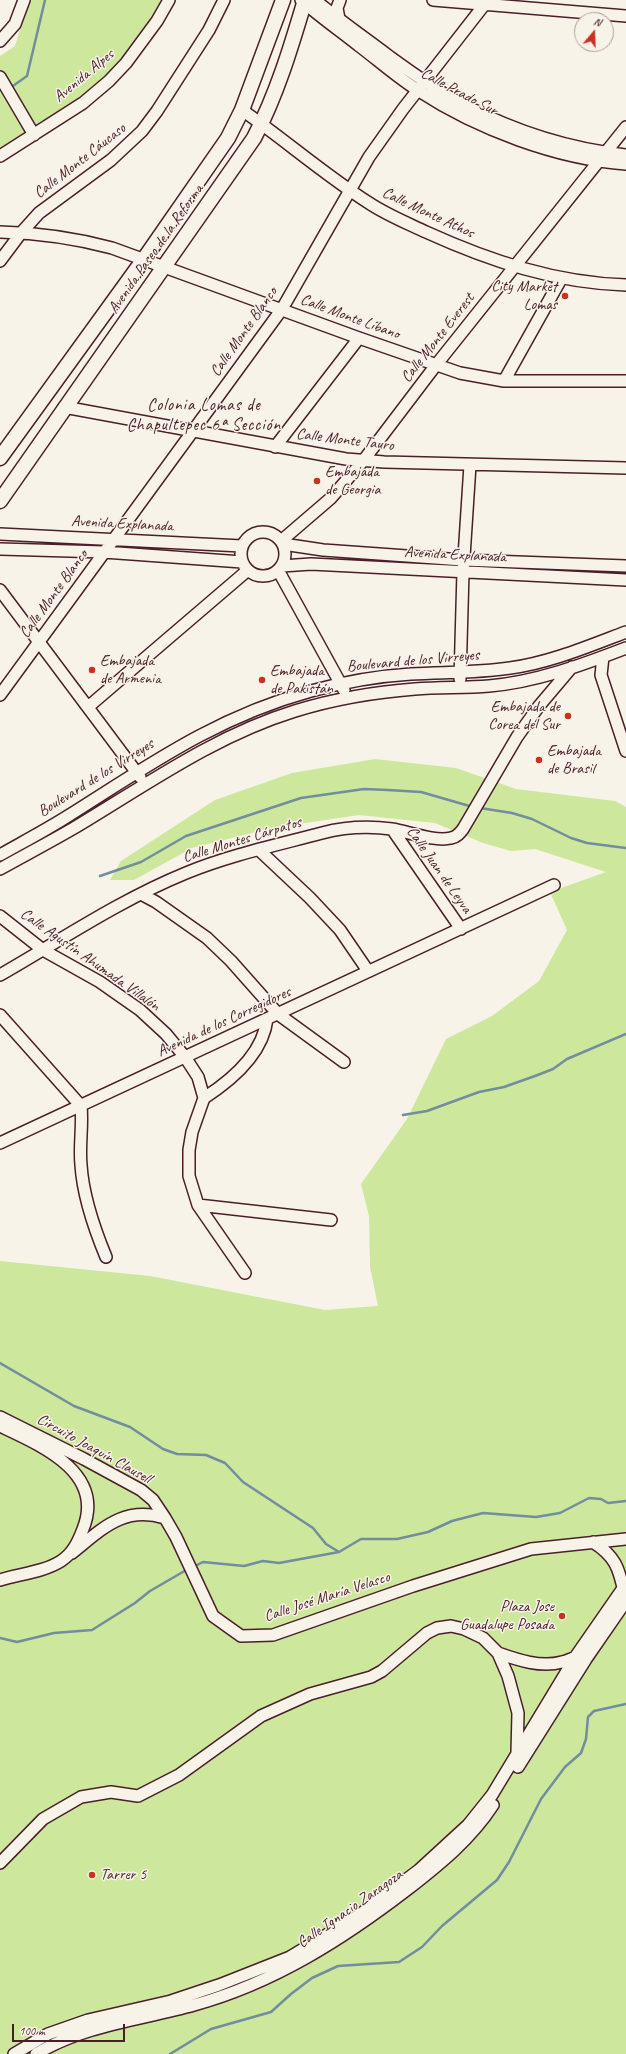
<!DOCTYPE html>
<meta charset="utf-8">
<style>
body{margin:0}
#map{position:relative;width:626px;height:2054px;overflow:hidden;background:#f7f3e8;font-family:Caveat,sans-serif}
canvas{display:block}
.north{position:absolute;left:574px;top:12px;width:40px;height:40px;box-sizing:border-box;background:#f7f3e8;border:1px solid #b29e9c;border-radius:50%;rotate:19deg;font-size:11px;font-weight:700;line-height:16px;text-align:center;color:#4a1f2b}
.north::after{content:'';display:block;margin:auto;width:14px;height:18px;background:#c8321e;clip-path:polygon(50% 0,100% 100%,50% 72%,0 100%)}
.scale{position:absolute;left:12px;top:2024px;width:113px;height:18px;box-sizing:border-box;border:2px solid #4a1f2b;border-top:0;padding-left:5px;font-size:12px;line-height:14px;white-space:nowrap;color:#4a1f2b;-webkit-text-stroke:3px #f7f3e8;paint-order:stroke}
</style>
<div id="map">
<canvas width="626" height="2054"></canvas>
<div class="north">N</div>
<div class="scale">100 m</div>
</div>
<script>
const context = document.querySelector('canvas').getContext('2d');
context.lineJoin = 'round';
function fill(path, color) { context.fillStyle = color; context.fill(path, 'evenodd'); }
function strokePath(path, color, width, dash) { context.strokeStyle = color; context.lineWidth = width; context.lineCap = dash ? 'butt' : 'round'; context.setLineDash(dash || []); context.stroke(path); }
function label(font, color, halo, rows, align = 'center') {
  context.font = font + ' Caveat,sans-serif'; context.lineWidth = 3; context.setLineDash([]); context.textBaseline = 'middle'; context.strokeStyle = halo; context.fillStyle = color; for (const [text, x, y, turn = 0] of rows) {
    context.save(); context.translate(x, y); context.rotate((+turn || 0) * Math.PI / 180); context.textAlign = isNaN(turn) ? turn : align; if (halo) context.strokeText(text, 0, 0); context.fillText(text, 0, 0); context.restore();
  }
}
fill(new Path2D(`
 M29,0H164L160,10L124,62L81,101L0,151V56L15,46Z
 M375,759L456,768L516,789L615,801L626,807V2054H0V1261L150,1276L325,1310L378,1306L370,1267L369,1216L361,1184L407,1119L446,1039L492,1016L539,981L567,930L550,892L606,872L535,849L511,851L483,843L435,823L359,815L272,828L192,848L134,880H110L121,861L215,800L292,773Z`), '#cde79d');
strokePath(new Path2D(`
 M10,88L27,76L45,0
 M480,808L512,813L532,819L571,838L587,843L626,848
 M100,876L141,862L186,836L301,798L364,789L388,790L421,792L473,807
 M403,1115L427,1111L479,1092L504,1087L535,1076L553,1069L567,1059L626,1034
 M0,1363L74,1406L130,1427L163,1449L177,1454L206,1455L225,1463L243,1482L313,1528L326,1544L339,1552
 M193,1567L203,1562L244,1566L263,1561L279,1563L339,1552L361,1539H397L428,1532L452,1521L483,1513L536,1517L560,1513L589,1498L601,1499L608,1503L626,1501
 M0,1638L17,1642L54,1633L92,1630L135,1603L150,1591L188,1569
 M170,2054L211,2029L271,2012L291,1994L312,1978L338,1966L399,1962L422,1947L442,1926L497,1880L509,1862L541,1799L565,1767L581,1753L586,1739L588,1717L594,1711L626,1704`), '#718d9e', 2.5);
const minor = new Path2D(`
 M301,0C319,16 339,30 358,45C378,60 398,78 419,91C477,129 557,159 626,164
 M315,0C339,20 365,38 390,57C414,74 438,92 464,105C514,131 570,149 626,155
 M433,0L626,16
 M339,19L337,8L340,0
 M0,41L15,24L24,0
 M0,77L34,135
 M242,110C285,140 325,175 369,203C387,215 407,223 426,232C490,261 556,283 626,285
 M0,156L83,103L109,81L126,63L157,21L169,0
 M0,232C39,233 75,238 112,248L359,338L460,373L504,381H626
 M0,261L21,233L39,213L111,160L142,131L157,111L209,30L224,0
 M504,381L561,279
 M64,407L346,459L384,462L626,468
 M275,447L359,338
 M241 554a22 22 0 1 1 44 0a22 22 0 1 1-44 0Z
 M0,534L242,546
 M281,541L331,498L363,461L436,365L626,127
 M283,544L323,550L463,560L626,566
 M0,549L104,552L242,562
 M282,566L311,564L626,580
 M278,570L344,690
 M0,590L140,777
 M603,657L601,675L626,751
 M460,679L463,572L470,465
 M0,695L282,309L369,157L403,109L488,0
 M88,707L248,570
 M392,829L461,929
 M259,850L310,898L340,930L368,971
 M0,855C23,842 46,830 68,816C149,765 216,717 311,691C344,682 378,676 411,674C444,672 477,673 510,668C549,663 589,646 626,632
 M0,869C25,855 50,842 74,828C146,785 214,736 295,711C334,699 375,692 415,689C440,687 465,688 489,686C536,682 582,665 626,648
 M141,894L156,902L207,938L231,961L278,1014L344,1062
 M0,916L43,950L100,982L140,1010L166,1034L185,1057L198,1077L204,1098L192,1132L189,1150V1176L198,1205L245,1273
 M0,975C61,940 120,900 186,873C230,855 277,845 322,833C345,827 369,826 392,829C409,832 435,842 451,838C457,837 460,833 463,829L517,737L539,706L572,667
 M0,1015L81,1106C83,1126 79,1145 81,1165C83,1197 94,1228 106,1257
 M204,1098C232,1080 263,1054 267,1019
 M0,1143L554,885
 M198,1205L331,1220
 M0,1417L84,1459L141,1490L153,1500L165,1518
 M0,1426C40,1445 106,1472 83,1529C78,1542 73,1553 61,1561C44,1572 19,1574 0,1580
 M593,1542C615,1556 619,1568 624,1592
 M72,1553C102,1529 124,1505 165,1518L176,1537L213,1616L241,1636L273,1635L413,1586L531,1549L626,1539
 M498,1653C518,1660 541,1668 562,1662C567,1661 572,1658 577,1657
 M518,1767L586,1659L626,1601
 M0,1863L43,1819L81,1797L111,1792L138,1796L179,1775L261,1716L310,1694L371,1677L382,1671L427,1633L437,1628L451,1626L464,1629L483,1638L498,1653L508,1676L518,1713L517,1753
 M14,2054L48,2034L88,2020L171,2001L219,1985L290,1957L358,1916L419,1870L468,1825L492,1795L576,1656L626,1584
 M36,2054C84,2025 140,2020 194,2005C274,1983 343,1939 408,1889C440,1864 471,1839 493,1805`);
const major = new Path2D(`
 M0,458L144,259L228,138L242,110L283,0
 M0,501L254,138C277,94 291,47 305,0`);
strokePath(minor, '#4a1f2b', 14);
strokePath(major, '#4a1f2b', 17);
strokePath(minor, '#f7f3e8', 11);
strokePath(major, '#f7f3e8', 14);
for (const [x, y, r, color] of [
 [565,296,4,"#c8321e"],
 [317,481,4,"#c8321e"],
 [92,670,4,"#c8321e"],
 [262,680,4,"#c8321e"],
 [568,716,4,"#c8321e"],
 [539,760,4,"#c8321e"],
 [562,1616,4,"#c8321e"],
 [92,1875,4,"#c8321e"]
]) { const dot = new Path2D(); dot.arc(x, y, r, 0, 2 * Math.PI); context.fillStyle = color; context.fill(dot); strokePath(dot, '#f7f3e8', 1.5); }
label('16px', '#4a1f2b', '#f7f3e8', [
 ["Avenida Alpes",84,76,-40],
 ["Calle Prado Sur",459,92,28],
 ["Calle Monte Cáucaso",80,161,-38],
 ["Calle Monte Athos",428,213,25],
 ["Avenida Paseo de la Reforma",156,249,-55],
 ["Calle Monte Líbano",350,317,20],
 ["Calle Monte Blanco",244,332,-55],
 ["Calle Monte Everest",438,338,-52],
 ["Calle Monte Tauro",345,440,7],
 ["Avenida Explanada",122,524,3],
 ["Avenida Explanada",455,555,3],
 ["Calle Monte Blanco",54,594,-54],
 ["Boulevard de los Virreyes",413,661,-5],
 ["Boulevard de los Virreyes",96,778,-32],
 ["Calle Montes Cárpatos",242,840,-17],
 ["Calle Juan de Leyva",439,870,55],
 ["Calle Agustín Ahumada Villalón",90,960,35],
 ["Avenida de los Corregidores",224,1022,-25],
 ["Circuito Joaquín Clausell",94,1449,29],
 ["Calle José María Velasco",327,1597,-18],
 ["Calle Ignacio Zaragoza",350,1909,-35]
]);
label('16px', '#4a1f2b', '#f7f3e8', [
 ["City Market",557,287,"right"],
 ["Lomas",557,305,"right"],
 ["Embajada",325,472],
 ["de Georgia",325,490],
 ["Embajada",100,661],
 ["de Armenia",100,679],
 ["Embajada",270,671],
 ["de Pakistán",270,689],
 ["Embajada de",560,707,"right"],
 ["Corea del Sur",560,725,"right"],
 ["Embajada",547,751],
 ["de Brasil",547,769],
 ["Plaza Jose",554,1607,"right"],
 ["Guadalupe Posada",554,1625,"right"],
 ["Tarrer 5",100,1875]
], 'left');
context.letterSpacing = '1px';
label('17px', '#4a1f2b', '#f7f3e8', [
 ["Colonia Lomas de",204,406],
 ["Chapultepec 6ª Sección",204,426]
]);
context.letterSpacing = '0px';
</script>
